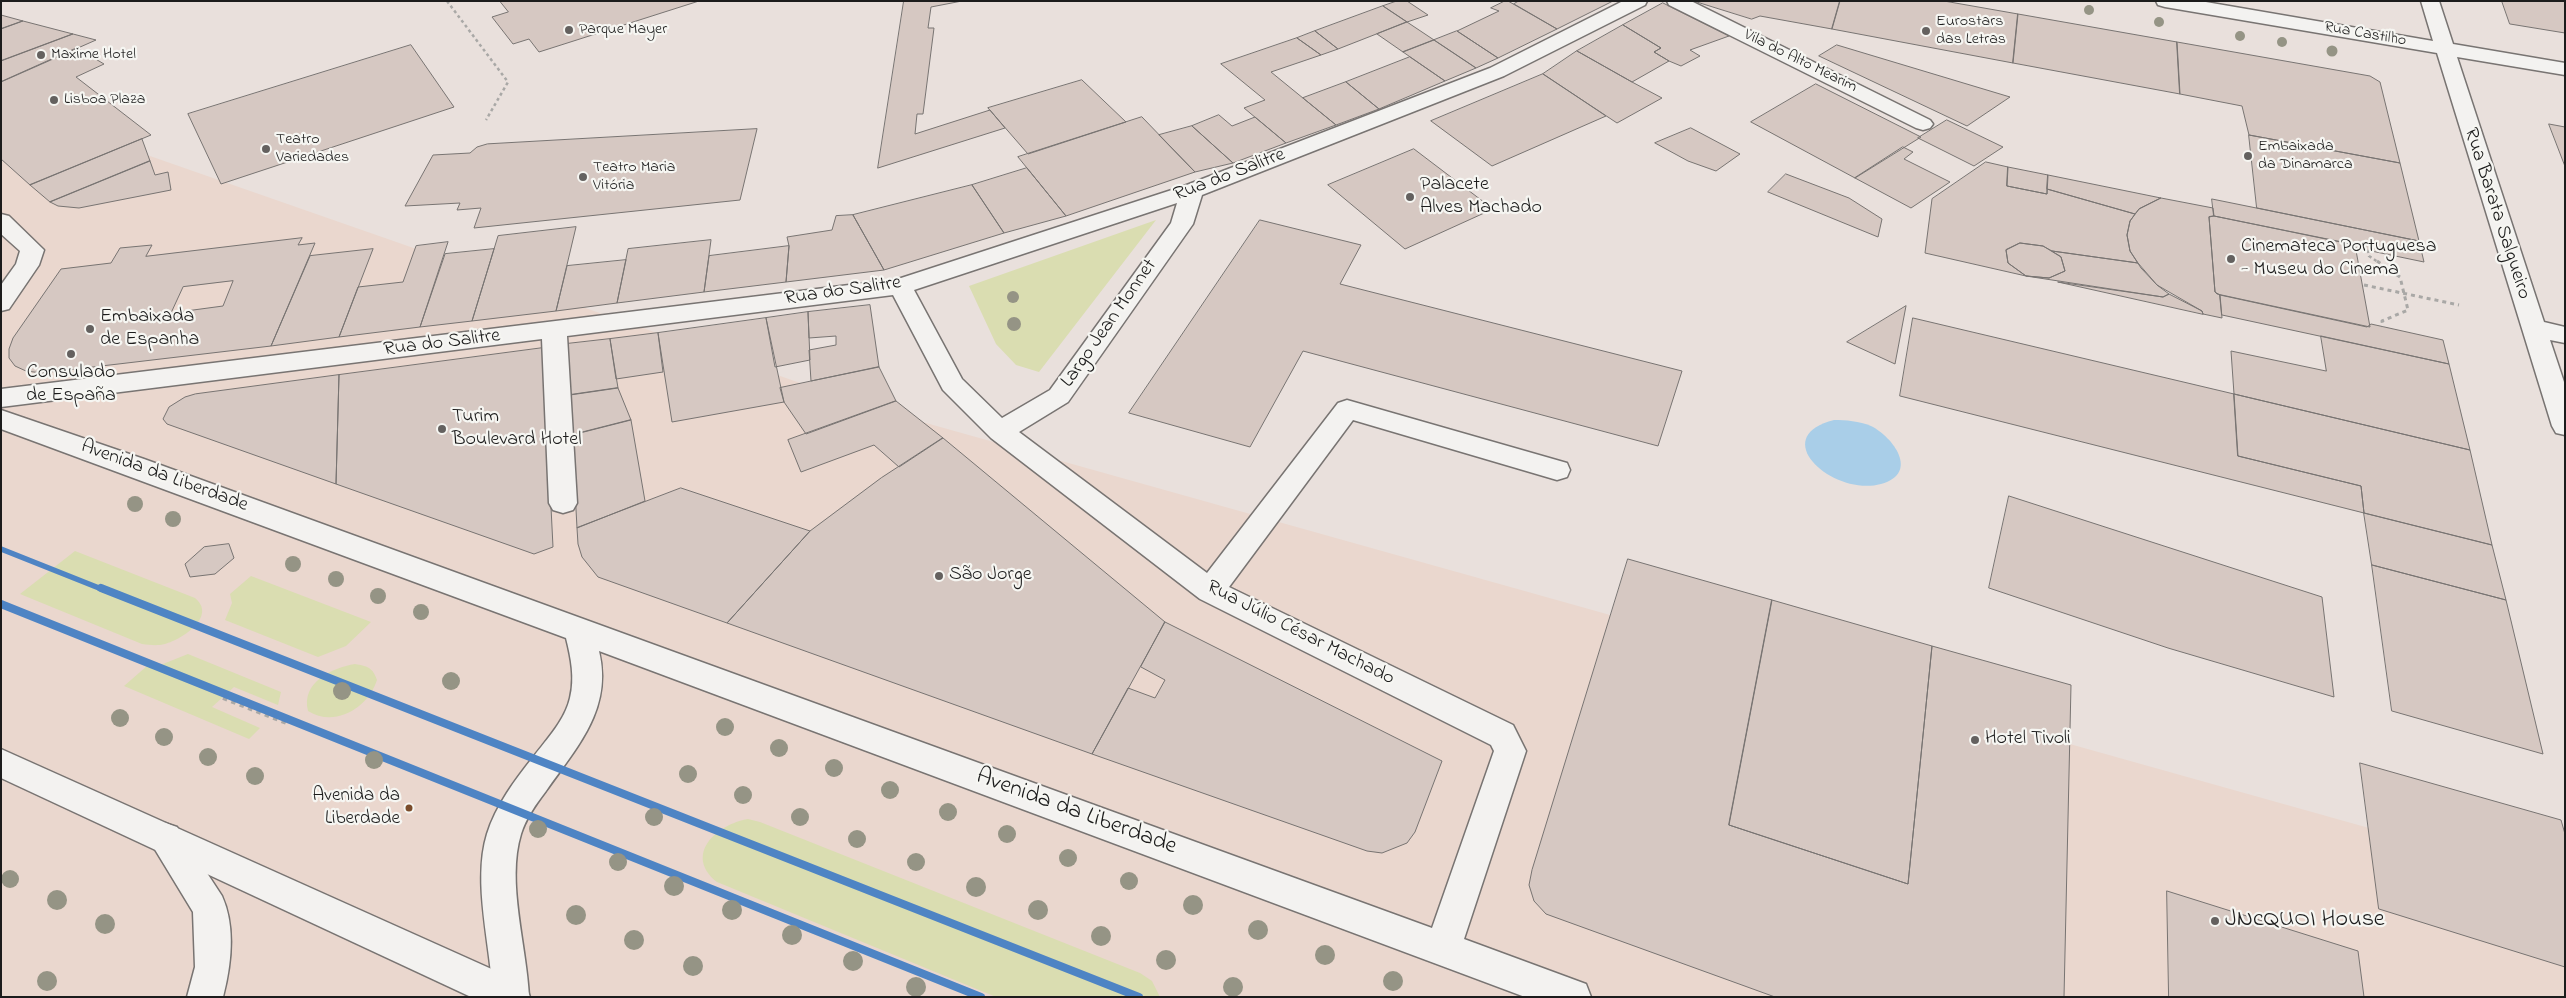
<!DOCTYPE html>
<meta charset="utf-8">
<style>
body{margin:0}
#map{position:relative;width:2566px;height:998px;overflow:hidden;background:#e9e0dc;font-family:"Indie Flower",sans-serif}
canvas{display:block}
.frame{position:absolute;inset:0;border:2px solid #1c1c1c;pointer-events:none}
</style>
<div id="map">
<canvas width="2566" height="998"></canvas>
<div class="frame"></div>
</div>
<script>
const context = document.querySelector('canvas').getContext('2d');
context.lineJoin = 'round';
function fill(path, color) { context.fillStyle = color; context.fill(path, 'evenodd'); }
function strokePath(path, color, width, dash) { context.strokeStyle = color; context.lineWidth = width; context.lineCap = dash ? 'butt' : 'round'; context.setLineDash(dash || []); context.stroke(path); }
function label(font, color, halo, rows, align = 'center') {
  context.font = font + ' "Indie Flower",sans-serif'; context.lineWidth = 4.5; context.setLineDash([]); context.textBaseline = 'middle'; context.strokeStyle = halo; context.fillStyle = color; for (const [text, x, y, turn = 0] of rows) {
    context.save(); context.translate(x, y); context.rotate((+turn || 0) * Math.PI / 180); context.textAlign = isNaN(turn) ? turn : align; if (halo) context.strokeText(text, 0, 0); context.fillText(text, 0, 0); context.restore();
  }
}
fill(new Path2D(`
 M1,104L869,407L2565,883V997H1Z`), '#ead7ce');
fill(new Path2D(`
 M1156,220L1039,372L1016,365L996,344L969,286Z
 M75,551L195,598C217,616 183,639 165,644C157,646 150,645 142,644L20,594Z
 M251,576L371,622L346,646L318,657L225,620L232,603L230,594Z
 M188,654L281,692L278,705L234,687L212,707L260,728L249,739L124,686L147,666L163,664Z
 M355,664C368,666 373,668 377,680C368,708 335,728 308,711C301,682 332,668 355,664Z
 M748,819L760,822L1140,973L1152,981L1160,997H996L717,882C683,855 717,824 748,819Z`), '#daddb1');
fill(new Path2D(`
 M1834,420C1846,420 1859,421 1871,426C1893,437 1920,473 1881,484C1833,497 1766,437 1834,420Z`), '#a9cee8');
const building = new Path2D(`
 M500,1H699L539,52L529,39L513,44L492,17L508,12Z
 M904,1H962L931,7L928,28H934L923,114H917L915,134L990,110L1005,128L878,168Z
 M1397,1H1407L1428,15L1407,22L1383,6Z
 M1505,1H1508L1557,29L1498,58L1457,31L1499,11L1491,8Z
 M1519,1H1613L1557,29L1514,4Z
 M1694,1H1840L1832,29L1760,16L1752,19Z
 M1840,1H1944L2018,14L2013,63L1832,29Z
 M2502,1H2565V33L2510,24Z
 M1663,3L1729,36L1690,50L1700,56L1681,66L1669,61L1654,52L1661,48L1623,25Z
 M1383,6L1407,22L1338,49L1315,31Z
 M2018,14L2177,42L2180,94L2013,63Z
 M1,15L23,21L1,29Z
 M23,21L73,34L1,61V29Z
 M1407,22L1434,40L1403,52L1377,34Z
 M1623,25L1661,48L1654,52L1669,61L1632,82L1577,51Z
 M1315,31L1338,49L1321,55L1297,38Z
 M1457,31L1498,58L1476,68L1434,40Z
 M73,34L96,40L1,82V61Z
 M1297,38L1321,55L1271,72L1336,125L1286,143L1244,108L1265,100L1221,64Z
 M1434,40L1476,68L1445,81L1403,52Z
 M2177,42L2370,76L2380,82L2400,163L2249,135L2242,106L2180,94Z
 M411,45L454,107L221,184L188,114Z
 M1837,45L2010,97L1967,126L1819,56Z
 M77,48L104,64L76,77L151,135L30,185L1,159V82Z
 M1577,51L1632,82L1662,98L1617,123L1543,74Z
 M1410,57L1445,81L1379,109L1346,82Z
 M1543,74L1606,116L1492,166L1431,121Z
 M1082,80L1126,122L1028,154L988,108Z
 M1346,82L1379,109L1336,125L1303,98Z
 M1816,84L1921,137L1855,178L1751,122Z
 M1219,115L1232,126L1255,117L1286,143L1233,163L1192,126Z
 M1142,117L1195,172L1066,216L1018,157Z
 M1947,120L2003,147L1974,166L1918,138Z
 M2549,124L2565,127V166Z
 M1192,126L1233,163L1195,172L1159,135Z
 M1691,128L1740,154L1716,171L1688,161L1655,143Z
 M757,129L740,200L474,228L481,208L457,210L460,203L405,206L433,155L470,153L477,147L487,144Z
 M2249,135L2400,163L2419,241L2257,208Z
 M142,139L150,161L50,202L30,185Z
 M1903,147L1913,152L1904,159L1950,182L1911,208L1855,178Z
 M1414,149L1493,209L1405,249L1328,185Z
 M150,161L155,175L168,172L171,190L79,208L58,206L50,202Z
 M1986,162L2008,167L2007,186L2047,194V189L2135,214L2130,221L2127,235L2130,251L2138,263L2052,251L2043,246L2020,243L2006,250L2008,263L2026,276L1925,253L1932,199Z
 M2008,167L2048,175L2047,194L2007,186Z
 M1027,168L1066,216L1004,233L972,185Z
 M1786,174L1849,198L1882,219L1878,237L1768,192Z
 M2048,175L2161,198L2139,209L2135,214L2047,189Z
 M972,185L1004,233L884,270L853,215Z
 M2161,198L2213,208L2214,216L2209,217L2215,292L2220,295L2222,318L2203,314L2202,311L2157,285L2141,268L2130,251L2127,235L2130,221L2139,209Z
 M2212,199L2419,241L2424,262L2357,248L2352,244L2214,216Z
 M853,215L884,270L786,282L789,246L787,237L832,230L836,216Z
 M2214,216L2355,245L2370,327L2217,294L2215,292L2209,217Z
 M1260,220L1361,245L1340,284L1682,371L1658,446L1303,351L1250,447L1129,413Z
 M576,227L556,311L472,321L498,236Z
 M302,238L298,245L315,243L271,346L42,373L26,371L15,366L9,358V349L13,338L61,269L111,263L120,248L152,245L146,256ZM233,281L223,306L171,313L183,287Z
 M711,240L704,292L617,303L628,249Z
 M448,242L420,327L339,337L358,287L403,282L416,246Z
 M2020,243L2043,246L2061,257L2065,271L2049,278L2026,276L2008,263L2006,250Z
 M789,246L786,282L704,292L709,256Z
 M373,249L339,337L271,346L310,256Z
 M494,249L472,321L420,327L445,254Z
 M2052,251L2138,263L2157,285L2169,294L2163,297L2026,276L2049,278L2065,271L2061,257Z
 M626,260L617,303L556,311L567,266Z
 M2058,282L2163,297L2169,294L2202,311L2203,314Z
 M2220,295L2367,327L2371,324L2443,340L2449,364L2222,315Z
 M870,305L879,367L811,381L809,350L836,345V336L809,338L808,312Z
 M1906,306L1895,364L1847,342Z
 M808,312L810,360L775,367L766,318Z
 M766,318L784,402L672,422L658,333Z
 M1913,318L2234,394L2238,456L2361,486L2364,513L1900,396Z
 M658,333L663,372L616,379L610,339Z
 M2321,336L2449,364L2470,450L2234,394L2231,351L2326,371Z
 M610,339L618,388L570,395L566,344Z
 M543,348L553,547L534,554L336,484L339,375Z
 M879,367L896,401L806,434L784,402L780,388Z
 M339,375L336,484L167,424L163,419L169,407L185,397L195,394Z
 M618,388L631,420L572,435L570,395Z
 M2234,394L2470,450L2492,545L2364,513L2361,486L2238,456Z
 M896,401L943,438L899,467L874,445L801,472L788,440Z
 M631,420L645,501L577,528L572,435Z
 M943,438L1165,622L1092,754L727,623L810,531L881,478Z
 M681,488L810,531L727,623L598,577L582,557L578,544L577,528Z
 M2009,496L2322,597L2334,697L2168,648L1989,588Z
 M2364,513L2492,545L2506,600L2372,565Z
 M229,544L234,558L215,574L190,577L185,564L204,547Z
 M1628,559L1772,600L1729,825L1908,884L1932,646L2071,685L2064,997H1775L1546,914L1534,901L1529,885L1532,870Z
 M2372,565L2506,600L2543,754L2392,711Z
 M1772,600L1932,646L1908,884L1729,825Z
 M1165,622L1442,761L1415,832L1407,843L1382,853L1367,851L1092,754L1128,688L1155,698L1165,680L1141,667Z
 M2360,763L2561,820L2565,834V967L2379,909Z
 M2167,891L2358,951L2364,997H2169Z`);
fill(building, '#d6c8c2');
strokePath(building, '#787472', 1);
const minor = new Path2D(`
 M1623,1H1647L1645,5L1504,76L1202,195L1193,224L1068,402L1019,432L1207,573L1338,403L1347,400L1567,463L1570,470L1567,477L1557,480L1353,420L1229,587L1513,725L1526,751L1464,939L1586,984L1591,997H1525L599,651C613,709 577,747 546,791C536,804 526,818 521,834C506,882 527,947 529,997H493C491,947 472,882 487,834C496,805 515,780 534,756C547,739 565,720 570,698C575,678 571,658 566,638L1,429V410L144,459L1432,928L1494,751L1491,745L1200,599L991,438L943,390L893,295L567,336L577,503L573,510L563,513L553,510L549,503L542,339L1,407V389L898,279L1184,186L1490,68ZM1177,203L1171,223L1050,390L1002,418L962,379L914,290Z
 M1667,1H1691L1930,120L1933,124L1930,128L1923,130L1916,128L1669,5Z
 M2156,1H2200L2433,41L2421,1H2439L2453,44L2565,63V75L2457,57L2544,322L2565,327V343L2550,340L2565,385V435L2556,433L2552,426L2437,53L2165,7L2158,5Z
 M1,214L9,216L44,250L39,265L9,309L1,311V285L16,264L20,251L1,234Z
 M165,823L177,827L222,896C236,927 231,966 223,997H187L195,967L193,912L148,838L153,827Z`);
const major = new Path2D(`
 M1,749L525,984L530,997H471L1,778Z`);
strokePath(minor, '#787472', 3);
strokePath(major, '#787472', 3);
strokePath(new Path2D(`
 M447,1L508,82L486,120
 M2368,250L2369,256L2378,262`), '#a9a8a6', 2.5, [3, 3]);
strokePath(new Path2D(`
 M2377,261L2400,277L2408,310L2382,321L2383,327
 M2364,285L2459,305`), '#a9a8a6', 3, [4, 4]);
strokePath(new Path2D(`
 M223,698L289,724`), '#a9a8a6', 4, [4.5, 4.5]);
fill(minor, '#f3f2f0');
fill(major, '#f3f2f0');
strokePath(new Path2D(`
 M1,549L104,590`), '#4e84c4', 5.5);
strokePath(new Path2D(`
 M101,588L1139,997
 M1,604L981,997`), '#4e84c4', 8);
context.fillStyle = '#959485';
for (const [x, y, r] of [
 [2089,10,5],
 [2159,22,5],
 [2240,36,5],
 [2282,42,5],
 [2332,51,5.5],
 [1013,297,6],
 [1014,324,7],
 [135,504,8],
 [173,519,8],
 [293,564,8],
 [336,579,8],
 [378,596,8],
 [421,612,8],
 [451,681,9],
 [342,691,9],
 [120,718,9],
 [725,727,9],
 [164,737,9],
 [779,748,9],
 [208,757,9],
 [374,760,9],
 [834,768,9],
 [688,774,9],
 [255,776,9],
 [890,790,9],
 [743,795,9],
 [948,812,9],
 [654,817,9],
 [800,817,9],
 [538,829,9],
 [1007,834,9],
 [857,839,9],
 [1068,858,9],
 [618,862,9],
 [916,862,9],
 [10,879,9],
 [1129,881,9],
 [674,886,10],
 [976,887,10],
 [57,900,10],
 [1193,905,10],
 [732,910,10],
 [1038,910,10],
 [576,915,10],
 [105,924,10],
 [1258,930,10],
 [792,935,10],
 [1101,936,10],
 [634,940,10],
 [1325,955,10],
 [1166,960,10],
 [853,961,10],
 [693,966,10],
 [47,981,10],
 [1393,981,10],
 [916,987,10],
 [1233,987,10]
]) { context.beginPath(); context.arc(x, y, r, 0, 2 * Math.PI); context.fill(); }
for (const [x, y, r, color] of [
 [569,30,5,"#64615f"],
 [1926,31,5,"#64615f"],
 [41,55,5,"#64615f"],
 [54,100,5,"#64615f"],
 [266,149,5,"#64615f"],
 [2248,156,5,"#64615f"],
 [583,177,5,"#64615f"],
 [1410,197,5,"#64615f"],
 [2231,259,5,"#64615f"],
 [90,329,5,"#64615f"],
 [71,354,5,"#64615f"],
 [442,429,5,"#64615f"],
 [939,576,5,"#64615f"],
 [1975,740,5,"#64615f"],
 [409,808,4.5,"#7a4b2a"],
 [2215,921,5,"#64615f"]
]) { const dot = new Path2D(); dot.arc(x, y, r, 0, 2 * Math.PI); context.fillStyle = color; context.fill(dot); strokePath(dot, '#f6f6f2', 2); }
label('16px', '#1c1c1c', '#f6f6f2', [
 ["Eurostars",1936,22],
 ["das Letras",1936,40],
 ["Parque Mayer",579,30],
 ["Maxime Hotel",51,55],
 ["Lisboa Plaza",64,100],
 ["Teatro",276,140],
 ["Variedades",276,158],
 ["Embaixada",2258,147],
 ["da Dinamarca",2258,165],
 ["Teatro Maria",593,168],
 ["Vitória",593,186]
], 'left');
label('16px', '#1c1c1c', '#f6f6f2', [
 ["Rua Castilho",2365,35,10],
 ["Vila do Alto Mearim",1800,62,26]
]);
label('19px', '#1c1c1c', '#f6f6f2', [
 ["Avenida da",400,797],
 ["Liberdade",400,820]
], 'right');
label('20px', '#1c1c1c', '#f6f6f2', [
 ["Rua do Salitre",1230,176,-21],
 ["Rua Barata Salgueiro",2496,214,72],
 ["Rua do Salitre",843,292,-8],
 ["Largo Jean Monnet",1110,324,-55],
 ["Rua do Salitre",442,344,-7],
 ["Avenida da Liberdade",164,477,20],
 ["Rua Júlio César Machado",1300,634,27]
]);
label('20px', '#1c1c1c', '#f6f6f2', [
 ["Palacete",1420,186],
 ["Alves Machado",1420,209],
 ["Cinemateca Portuguesa",2241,248],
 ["- Museu do Cinema",2241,271],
 ["Embaixada",100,318],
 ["de Espanha",100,341],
 ["Consulado",71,374,"center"],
 ["de España",71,397,"center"],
 ["Turim",452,418],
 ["Boulevard Hotel",452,441],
 ["São Jorge",949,576],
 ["Hotel Tivoli",1985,740]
], 'left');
label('24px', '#1c1c1c', '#f6f6f2', [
 ["Avenida da Liberdade",1076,813,20]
]);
label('24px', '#1c1c1c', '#f6f6f2', [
 ["JNcQUOI House",2225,921]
], 'left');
</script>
